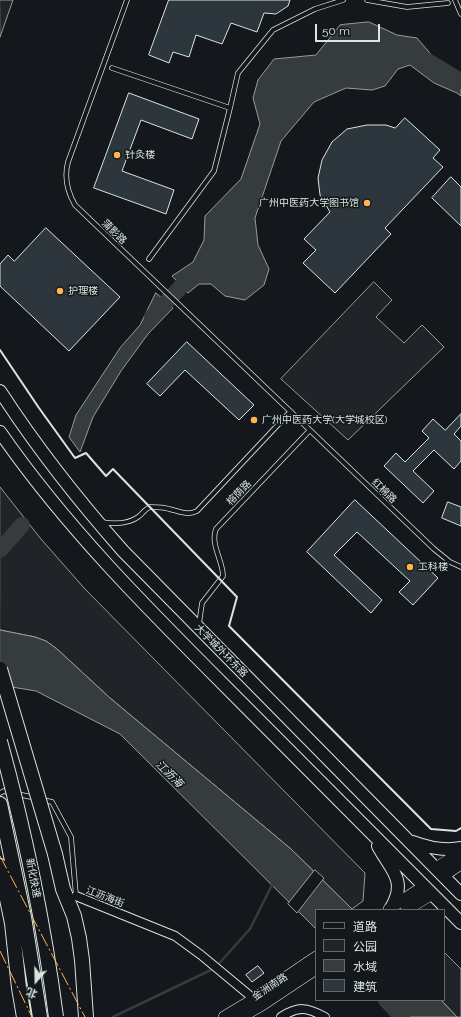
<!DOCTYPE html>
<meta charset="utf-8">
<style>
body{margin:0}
#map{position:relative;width:461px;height:1017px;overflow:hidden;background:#14181c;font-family:Raleway,"Noto Sans SC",sans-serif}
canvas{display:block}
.legend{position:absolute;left:315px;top:909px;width:130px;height:92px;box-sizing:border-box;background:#14181c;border:1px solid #626a69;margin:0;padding:5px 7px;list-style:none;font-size:12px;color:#d8e6dc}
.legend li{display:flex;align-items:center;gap:8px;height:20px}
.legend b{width:20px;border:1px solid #626a69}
.north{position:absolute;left:16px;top:961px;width:40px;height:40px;-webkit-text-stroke:3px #14181c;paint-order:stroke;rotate:200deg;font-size:11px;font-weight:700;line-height:16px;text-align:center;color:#d8e6dc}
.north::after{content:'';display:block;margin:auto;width:14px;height:18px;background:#d8e6dc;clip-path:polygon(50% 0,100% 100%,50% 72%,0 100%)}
.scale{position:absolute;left:315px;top:24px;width:65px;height:18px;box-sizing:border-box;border:2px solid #d8e6dc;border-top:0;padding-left:5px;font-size:12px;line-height:14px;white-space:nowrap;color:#d8e6dc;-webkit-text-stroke:3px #14181c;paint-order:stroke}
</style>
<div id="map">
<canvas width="461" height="1017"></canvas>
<ul class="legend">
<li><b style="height:5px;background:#14181c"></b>道路</li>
<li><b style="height:11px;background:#202428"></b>公园</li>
<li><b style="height:11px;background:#363b3e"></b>水域</li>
<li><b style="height:11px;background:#2c363c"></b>建筑</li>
</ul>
<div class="north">北</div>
<div class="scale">50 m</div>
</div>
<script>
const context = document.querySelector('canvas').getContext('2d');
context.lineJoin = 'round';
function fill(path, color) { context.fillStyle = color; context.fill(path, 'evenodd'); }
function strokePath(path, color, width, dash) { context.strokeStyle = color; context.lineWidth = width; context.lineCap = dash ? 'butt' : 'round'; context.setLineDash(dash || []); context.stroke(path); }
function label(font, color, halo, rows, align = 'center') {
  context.font = font + ' Raleway,"Noto Sans SC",sans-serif'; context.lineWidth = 3; context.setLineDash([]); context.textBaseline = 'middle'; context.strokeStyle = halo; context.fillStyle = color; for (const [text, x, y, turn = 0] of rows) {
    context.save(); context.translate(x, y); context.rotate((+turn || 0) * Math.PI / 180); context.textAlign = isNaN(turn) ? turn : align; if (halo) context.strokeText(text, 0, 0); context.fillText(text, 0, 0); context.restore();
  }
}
const green = new Path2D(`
 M0,0H13L0,37Z
 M374,282L392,300L376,317L404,343L422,325L444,347L348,440L281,379Z
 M0,487L41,539L85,589L365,873L363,901L352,909L291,849L110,698L57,649L46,641L35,637L0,630Z
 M444,952L461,969V1017H457L441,1000H444Z`);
fill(green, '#202428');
strokePath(green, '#939e99', 1);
const water = new Path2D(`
 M369,22L397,35L417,38L447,73L461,80V96L457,93L434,83L410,65L398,69L385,86L372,90L346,88L314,102L281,141L255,218L258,245L269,269L264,285L245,300L225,296L211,284H199L188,293L172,276L193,262L204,240L205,216L241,179L260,124L253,98L258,80L274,59L316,55L340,25Z
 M156,293L173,308L148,334L121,371L93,417L80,452L69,437L76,415L120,348L140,325Z
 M0,630L35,637L46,641L57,649L110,698L291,849L353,910H316V929L120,734L36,691L0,685Z
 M387,1000H441L457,1017H405Z`);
fill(water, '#363b3e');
strokePath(water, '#939e99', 1);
const pier = new Path2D(`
 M315,870L324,878L297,913L288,904Z`);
fill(pier, '#14181c');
strokePath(pier, '#939e99', 1);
strokePath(new Path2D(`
 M113,1017L215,968L250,929L273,883`), '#363b3e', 2.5);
strokePath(new Path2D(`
 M426,60L461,81
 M152,317L197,270
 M0,550L22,525
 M386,1000L402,1017`), '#363b3e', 16);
const building = new Path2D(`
 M169,0H290L288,6L276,14L264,13L257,32L231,23L222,44L196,35L189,57L173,52L169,63L149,55Z
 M129,93L199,119L192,139L141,120L122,171L174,190L166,214L94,188Z
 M405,118L440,150L433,158L443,167L385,228L391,234L335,293L303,263L316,250L304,239L330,212L320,195L318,178L322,160L332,142L347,129L367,125H386L395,128Z
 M451,177L461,187V226L432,198Z
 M46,228L120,297L69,351L0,286V264L8,255L14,261Z
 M187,342L254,405L239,420L185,370L160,396L147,384Z
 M461,414V426L454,434L461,441V461L454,469L434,450L413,471L434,491L423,503L384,466L396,453L405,462L429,438L422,431L433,419L445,430Z
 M355,500L438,578L413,605L399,592L410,581L357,532L334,555L382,600L371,613L307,552Z
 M448,502L461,507V526L442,518Z
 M258,966L264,973L252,982L246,975Z`);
fill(building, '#2c363c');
strokePath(building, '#d8e6dc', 1);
const service = new Path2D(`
 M127,0L68,162C64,177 67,191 75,205L434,549L450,562L461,567
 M367,0L407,7L448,3
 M455,0L461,14
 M112,68L230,108L238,73L273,30L315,9L343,0
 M149,259L214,171L230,108
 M101,522C113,524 127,525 138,517C142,514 145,509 150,507C156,507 163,507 169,509C179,511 187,516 197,511L290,412
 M199,624L202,603L223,576C223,561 210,544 216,529L310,430
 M0,793L4,791L11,793
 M17,794L36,798
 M43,800L52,802L71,837L76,896`);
const minor = new Path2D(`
 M76,896L175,936L201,955L254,999
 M281,1017C298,1006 307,1007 325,1017`);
const secondary = new Path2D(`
 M436,868L461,852
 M443,876L461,864
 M389,909L424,886
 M406,910L432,894
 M224,1017L254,999L316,957
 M241,1017L262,1005L316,969`);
const primary = new Path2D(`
 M0,391C37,448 78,500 123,551L461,894
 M0,432C65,526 146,607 227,688C305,766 383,845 461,923
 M413,842C429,848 445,851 461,848
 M378,846C390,869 408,880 391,908`);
const motorway = new Path2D(`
 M0,804L24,917L40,1017
 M55,854L63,889L74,916L79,938L82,960L86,1017
 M0,866L12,923L19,988L24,1017`);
strokePath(service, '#d8e6dc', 5.5);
strokePath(minor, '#d8e6dc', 10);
strokePath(secondary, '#d8e6dc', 12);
strokePath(primary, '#d8e6dc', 14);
strokePath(motorway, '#d8e6dc', 16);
strokePath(service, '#14181c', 4);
strokePath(minor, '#14181c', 8);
strokePath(secondary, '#14181c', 11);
strokePath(primary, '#14181c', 12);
strokePath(motorway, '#14181c', 14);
const motorwayBridge = new Path2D(`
 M0,669L55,854
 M0,741C25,832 44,924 56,1017`);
strokePath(motorwayBridge, '#d8e6dc', 16, []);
strokePath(motorwayBridge, '#14181c', 14);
strokePath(new Path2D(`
 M0,350L39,408L75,458L86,453L106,476L113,469L237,597L229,626L431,829L456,831L461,828`), '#d8e6dc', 2);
strokePath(new Path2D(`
 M0,856L85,1017
 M0,951L32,1017`), '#ffb74d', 1, [14, 3, 2, 3]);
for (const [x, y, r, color] of [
 [117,155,4,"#ffb74d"],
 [367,203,4,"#ffb74d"],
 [60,291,4,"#ffb74d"],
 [254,420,4,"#ffb74d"],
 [410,567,4,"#ffb74d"]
]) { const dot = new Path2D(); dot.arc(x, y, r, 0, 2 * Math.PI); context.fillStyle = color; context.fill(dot); strokePath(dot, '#14181c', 1.5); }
label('10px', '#d8e6dc', '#14181c', [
 ["针灸楼",125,155],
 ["广州中医药大学图书馆",359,203,"right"],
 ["护理楼",68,291],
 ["广州中医药大学(大学城校区)",262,420],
 ["工科楼",418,567]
], 'left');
label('10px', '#d8e6dc', '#14181c', [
 ["蒲影路",114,232,44],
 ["红棉路",384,491,44],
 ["榕荫路",239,493,-46],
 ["大学城外环东路",221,651,45],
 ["新化快速",33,878,79],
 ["江沥海街",105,897,21],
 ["金洲南路",270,987,-34]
]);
label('italic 11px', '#d8e6dc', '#14181c', [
 ["江沥海",169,774,44]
]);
</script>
